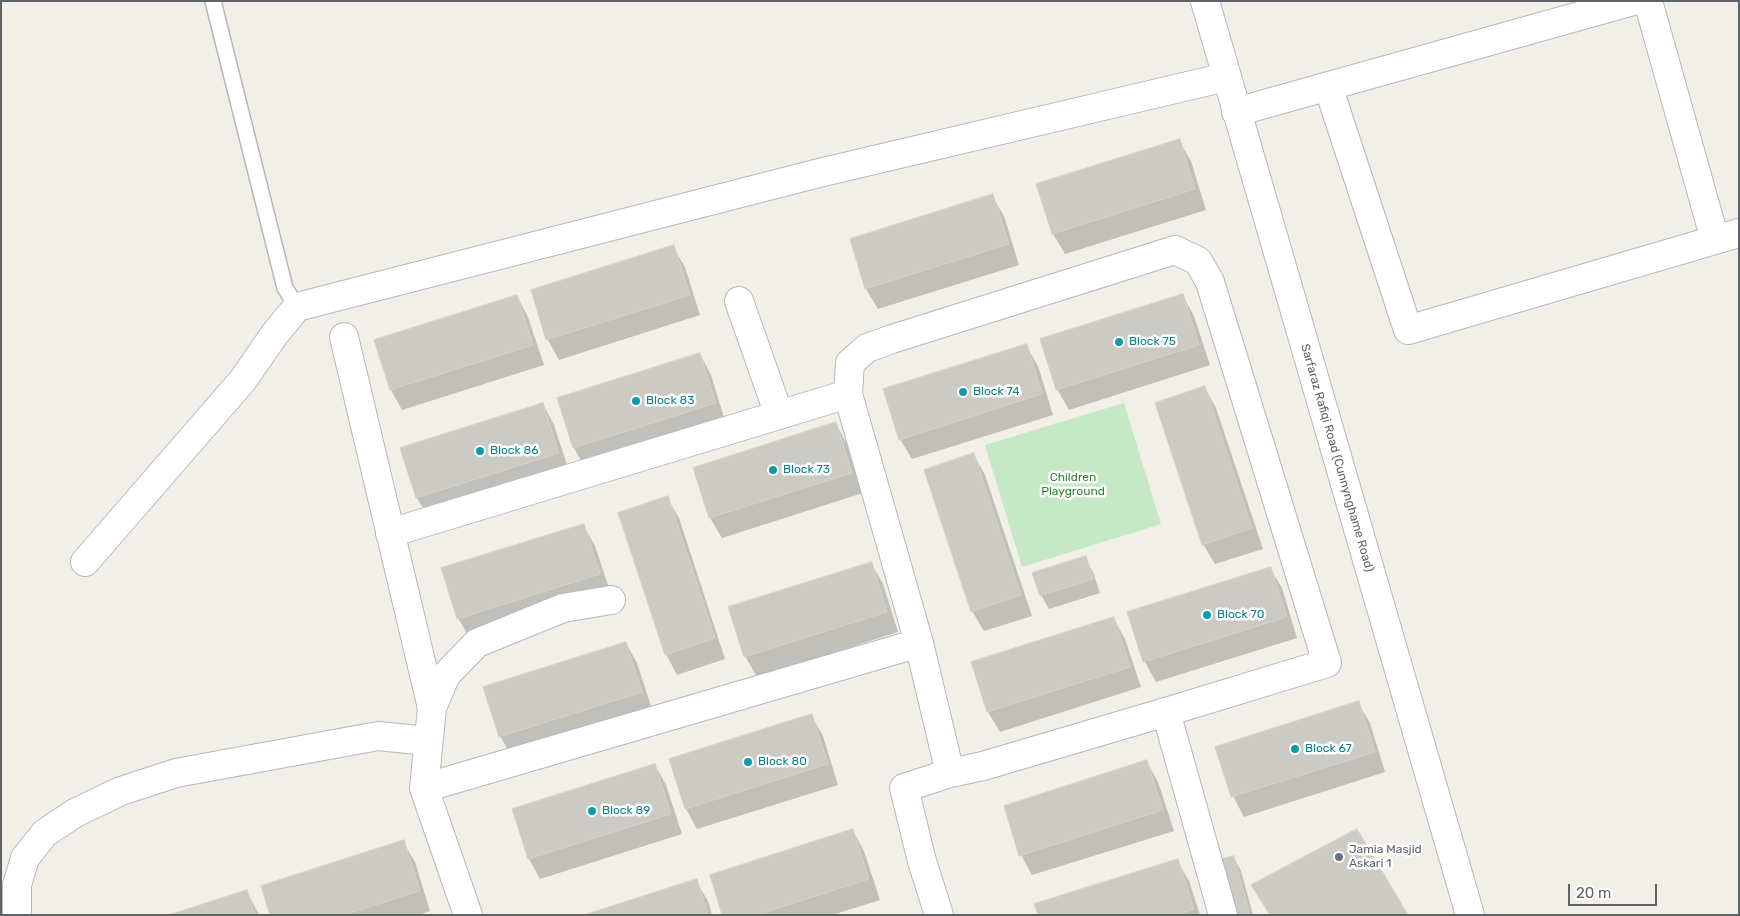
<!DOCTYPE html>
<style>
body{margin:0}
#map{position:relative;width:1740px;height:916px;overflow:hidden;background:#f1efe8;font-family:Rubik,sans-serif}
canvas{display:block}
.frame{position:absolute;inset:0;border:2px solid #5f6368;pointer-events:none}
.scale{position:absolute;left:1568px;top:884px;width:89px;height:22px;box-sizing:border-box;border:2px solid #5f6368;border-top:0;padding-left:6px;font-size:15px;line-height:18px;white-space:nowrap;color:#5f6368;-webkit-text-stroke:4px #fff;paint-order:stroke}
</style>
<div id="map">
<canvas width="1740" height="916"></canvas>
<div class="frame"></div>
<div class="scale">20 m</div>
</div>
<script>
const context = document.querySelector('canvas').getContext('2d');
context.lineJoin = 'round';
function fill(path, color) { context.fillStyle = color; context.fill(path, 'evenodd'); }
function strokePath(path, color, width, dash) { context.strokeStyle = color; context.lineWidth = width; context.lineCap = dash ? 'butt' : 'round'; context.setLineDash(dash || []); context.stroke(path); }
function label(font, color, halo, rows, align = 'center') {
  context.font = font + ' Rubik,sans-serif'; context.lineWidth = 5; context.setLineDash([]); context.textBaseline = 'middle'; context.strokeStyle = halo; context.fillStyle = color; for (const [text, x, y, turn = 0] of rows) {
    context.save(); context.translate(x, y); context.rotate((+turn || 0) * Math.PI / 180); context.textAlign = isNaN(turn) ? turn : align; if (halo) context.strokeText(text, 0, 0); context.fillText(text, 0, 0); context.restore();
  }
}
fill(new Path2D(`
 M1124,403L1161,524L1022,567L985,445Z`), '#c5e8c5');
fill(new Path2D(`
 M1179,141L1191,161L1206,210L1065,254L1053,234L1038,185Z
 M992,196L1004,216L1019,265L878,309L866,289L851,240Z
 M673,247L685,267L700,315L559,360L548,340L532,291Z
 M517,296L528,317L544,365L402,410L391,390Z
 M1183,296L1194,316L1210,365L1069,410L1057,389Z
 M1026,345L1038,366L1053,415L912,459L900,439Z
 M700,354L711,375L726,424L585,468L574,448Z
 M1205,388L1216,408L1263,549L1215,564L1203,544Z
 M543,404L554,425L570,474L429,518L417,498L402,449Z
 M836,424L847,444L863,493L722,538L710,518Z
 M974,455L985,475L1032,616L984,631L972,611Z
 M667,498L679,518L725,659L677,675L666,654Z
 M583,525L595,546L611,594L470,639L458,618Z
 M1085,558L1093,572L1100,593L1049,609L1041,595Z
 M871,563L883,584L898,632L757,677L745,656Z
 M1270,568L1282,588L1297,638L1156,682L1145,662L1129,613Z
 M1114,619L1125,639L1141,687L1000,732L988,712Z
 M626,643L637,663L653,712L512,757L500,736Z
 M1358,703L1370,723L1385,772L1244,817L1233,796L1217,747Z
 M811,715L823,736L838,785L697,829L686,809L670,760Z
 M1147,762L1158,782L1174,831L1032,875L1021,855Z
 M655,765L666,785L682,834L540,879L529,859L514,810Z
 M853,831L864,851L880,900L832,915H724Z
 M403,842L415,862L430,911L419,915H271Z
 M1233,857L1241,871L1253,915H1233Z
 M1177,860L1189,881L1200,915H1039Z
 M696,881L708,901L712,915H588Z
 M247,892L259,915H173Z`), '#0003');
const building = new Path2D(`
 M1180,139L1195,189L1052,234L1036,184Z
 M993,194L1009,244L865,289L850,239Z
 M674,245L690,295L546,340L531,290Z
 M1183,294L1199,345L1056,390L1040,339Z
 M517,295L533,345L390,390L374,340Z
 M1027,344L1042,394L899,440L883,389Z
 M700,353L716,403L573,448L557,398Z
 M1205,386L1252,528L1202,545L1155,403Z
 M543,403L559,453L416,498L400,448Z
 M836,422L852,473L709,518L693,468Z
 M974,453L1021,595L971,612L924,470Z
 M668,496L715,638L665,655L618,513Z
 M584,524L600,574L457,619L441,568Z
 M1086,556L1093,579L1040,596L1032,573Z
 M872,562L887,612L744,657L728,607Z
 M1271,567L1287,617L1143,662L1127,612Z
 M1114,617L1130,667L987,712L971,662Z
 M626,642L642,692L499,737L483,687Z
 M1359,701L1375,752L1231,797L1215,747Z
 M812,714L828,764L685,809L669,759Z
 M1147,760L1163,810L1019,856L1004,806Z
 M655,764L671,814L528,859L512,809Z
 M853,829L869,879L757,915H722L710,875Z
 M1357,829L1408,915H1270L1251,885Z
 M404,840L420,891L343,915H270L261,886Z
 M1234,856L1250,915H1232L1217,860Z
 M1178,859L1194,909L1177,915H1038L1034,904Z
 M697,879L708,915H584Z
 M247,890L255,915H169Z`);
fill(building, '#cccac5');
strokePath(building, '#d6d1c6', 1);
const service = new Path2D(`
 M213,1L285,288L297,307`);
const minor = new Path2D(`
 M1648,1L1715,240
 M1328,86L1408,330L1739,233
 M1236,112L1633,1
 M739,301L779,415
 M344,337L432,708
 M390,533L848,394
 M85,562L243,380L274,335L297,307L819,173L1226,77
 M1166,712L1223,915
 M424,788L919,643
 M17,915V885L25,858L45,833L75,813L121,791L176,773L378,736L428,741
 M468,915L424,788L432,708L446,675L477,643L563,608L611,600
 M939,915L922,861L904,788L950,773L983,766L1166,712L1327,663L1210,282L1198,261L1175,250L892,339L867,348L850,363L848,394L919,643L950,773`);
const tertiary = new Path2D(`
 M1205,1L1470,915`);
strokePath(service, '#b5b8bc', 18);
strokePath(minor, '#b5b8bc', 30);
strokePath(tertiary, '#b5b8bc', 30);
strokePath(service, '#fff', 15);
strokePath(minor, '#fff', 28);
strokePath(tertiary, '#fff', 28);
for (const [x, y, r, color] of [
 [1119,342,5,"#0f9aa8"],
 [963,392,5,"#0f9aa8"],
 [636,401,5,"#0f9aa8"],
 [480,451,5,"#0f9aa8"],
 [773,470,5,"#0f9aa8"],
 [1207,615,5,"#0f9aa8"],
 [1295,749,5,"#0f9aa8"],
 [748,762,5,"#0f9aa8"],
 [592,811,5,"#0f9aa8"],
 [1339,857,5,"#6b7280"]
]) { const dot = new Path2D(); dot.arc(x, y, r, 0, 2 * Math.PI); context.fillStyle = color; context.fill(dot); strokePath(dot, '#fff', 2); }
label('12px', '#0d838f', '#fff', [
 ["Block 75",1129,342],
 ["Block 74",973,392],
 ["Block 83",646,401],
 ["Block 86",490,451],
 ["Block 73",783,470],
 ["Block 70",1217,615],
 ["Block 67",1305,749],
 ["Block 80",758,762],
 ["Block 89",602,811]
], 'left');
label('12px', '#5f6368', '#fff', [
 ["Sarfaraz Rafiqi Road (Cunnynghame Road)",1337,458,74]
]);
label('12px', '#348238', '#fff', [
 ["Children",1073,478],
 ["Playground",1073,492]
]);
label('12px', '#5b616d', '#fff', [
 ["Jamia Masjid",1349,850],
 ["Askari 1",1349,864]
], 'left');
</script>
